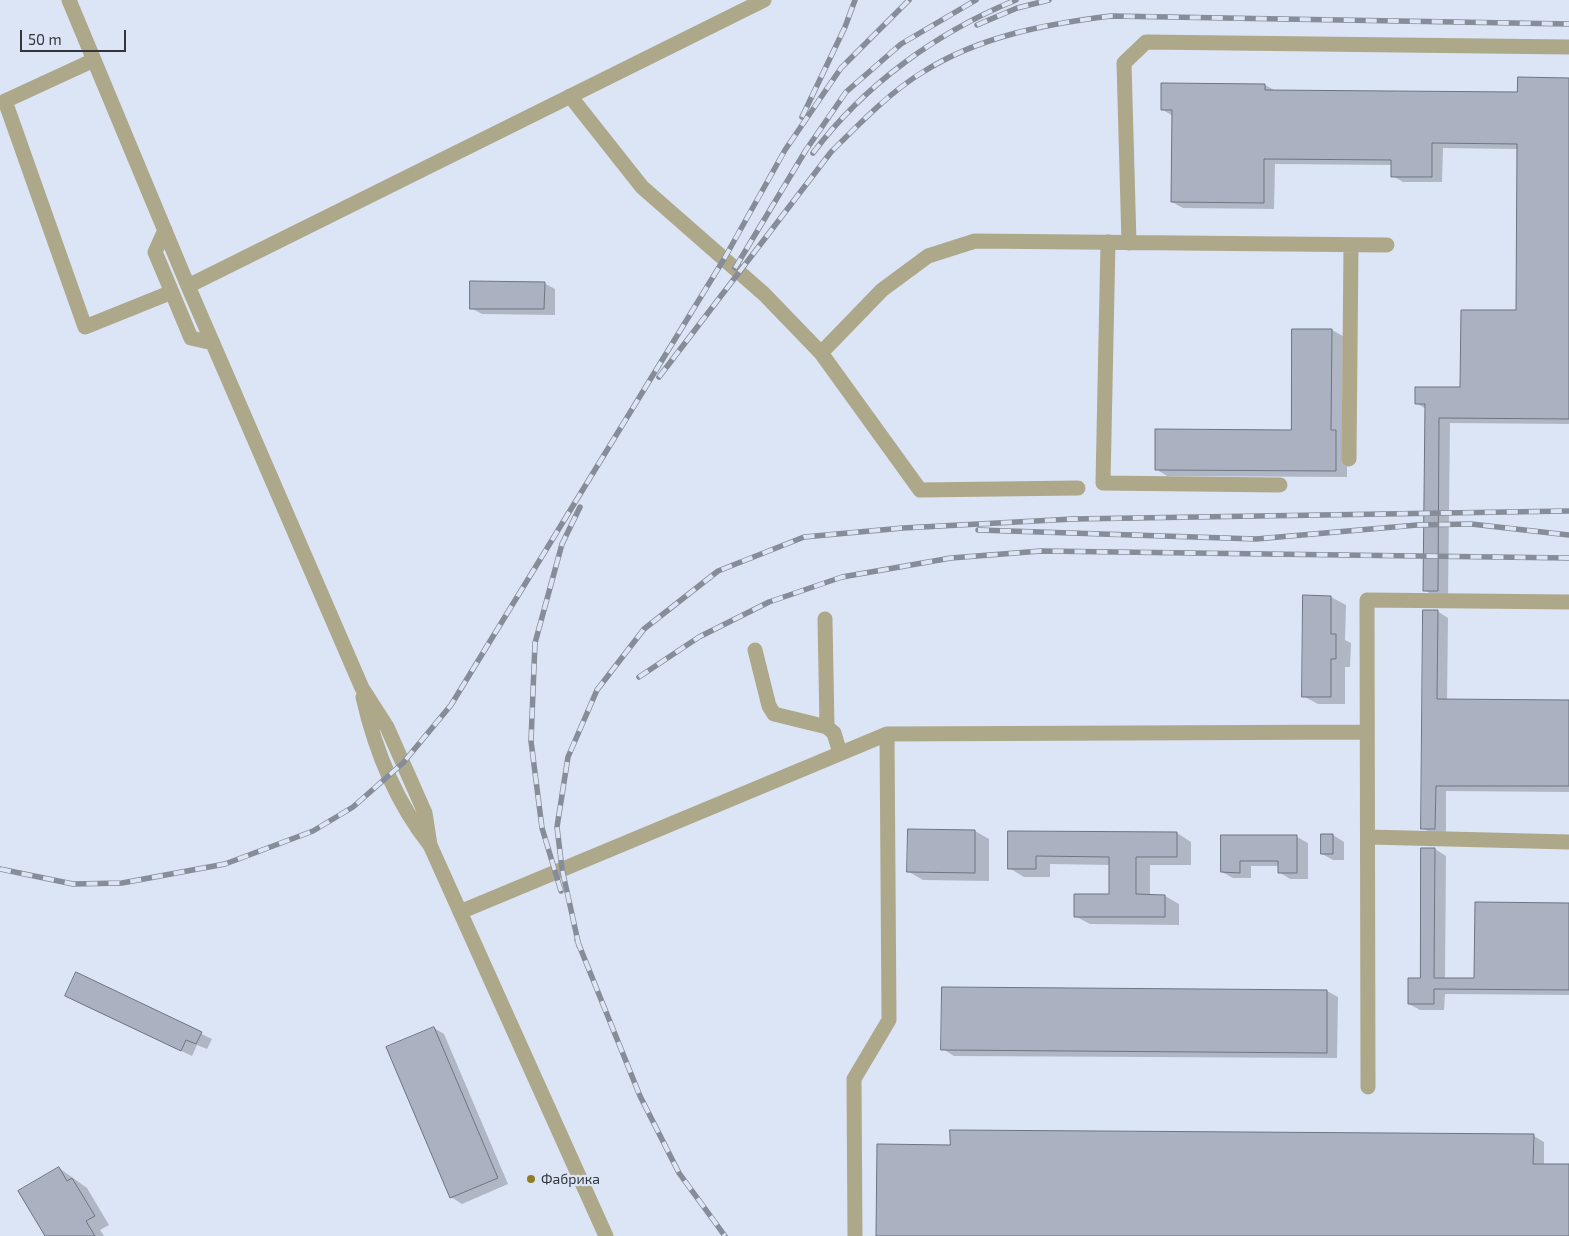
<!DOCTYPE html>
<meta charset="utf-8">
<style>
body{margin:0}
#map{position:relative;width:1569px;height:1236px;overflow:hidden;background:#dce5f6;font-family:"Exo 2",sans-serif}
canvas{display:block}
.scale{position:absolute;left:20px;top:30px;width:106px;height:22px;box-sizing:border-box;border:2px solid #32363c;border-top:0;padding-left:6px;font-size:15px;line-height:18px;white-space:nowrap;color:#32363c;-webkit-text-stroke:4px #dce5f6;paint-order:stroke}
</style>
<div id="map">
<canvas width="1569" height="1236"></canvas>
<div class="scale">50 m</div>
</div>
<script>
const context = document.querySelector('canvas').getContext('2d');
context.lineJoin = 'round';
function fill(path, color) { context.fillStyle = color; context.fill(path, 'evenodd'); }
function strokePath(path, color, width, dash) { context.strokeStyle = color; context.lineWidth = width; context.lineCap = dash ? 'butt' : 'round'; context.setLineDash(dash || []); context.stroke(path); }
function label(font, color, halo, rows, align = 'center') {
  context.font = font + ' "Exo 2",sans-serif'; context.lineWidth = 4.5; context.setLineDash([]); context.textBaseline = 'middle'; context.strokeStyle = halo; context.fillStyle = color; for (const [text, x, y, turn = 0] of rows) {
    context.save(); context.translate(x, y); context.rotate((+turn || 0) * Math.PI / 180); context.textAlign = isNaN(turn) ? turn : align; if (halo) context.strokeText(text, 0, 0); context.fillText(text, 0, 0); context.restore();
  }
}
fill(new Path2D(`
 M1569,79V424L1450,423L1448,597H1435L1425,590L1426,409L1416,403L1462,388L1517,311L1518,149L1443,148L1442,182H1403L1393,176V165L1275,164L1274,209L1183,208L1172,202L1173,116L1163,110L1265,85L1276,91L1519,93Z
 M544,283L555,289V315L482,314L471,308Z
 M1332,330L1343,336L1342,435L1347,438V477L1167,476L1156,469L1292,431Z
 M1304,597H1331L1346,605L1345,640L1351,643L1350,667H1345V704H1318L1303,696Z
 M1437,611L1448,618L1447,700L1569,701V792L1446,791V835L1433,834L1422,828Z
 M975,831L989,839V881L923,880L909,872Z
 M1009,832L1177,833L1191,842V865H1150V896H1165L1179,904V925L1090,924L1075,916L1110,896V865L1050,864V877H1024L1009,868Z
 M1322,835H1333L1344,842V860H1333L1322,854Z
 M1222,836L1297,837L1308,843V879H1290L1279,872V866H1251V878H1233L1222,872Z
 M1435,849L1446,856L1445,979H1476L1569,904V995L1445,994L1444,1010H1420L1409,1004L1421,979Z
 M77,973L212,1039L207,1049L197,1045L192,1056L77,1002Z
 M1327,991L1338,997L1337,1058L954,1056L943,1049Z
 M434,1028L444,1034L508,1184L462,1204L451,1197Z
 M1534,1136L1544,1142V1165H1569V1236H878L951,1146Z
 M59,1168L87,1188L109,1225L100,1230L104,1236H46Z`), '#0003');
const building = new Path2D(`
 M1518,77L1569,78V419L1439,418L1438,591H1423L1425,404H1415V387H1460L1461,310H1516L1517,144L1432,143V177H1391V160L1264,159V203L1171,202L1172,110H1161V83L1265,84V90L1517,92Z
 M470,281L545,282L544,309H470Z
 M1292,329H1332L1331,430H1336V471L1155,470V429L1291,430Z
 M1303,595L1331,596V634H1336V659H1331V697H1302Z
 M1423,610H1438L1437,699L1569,700V786H1436L1435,829H1421Z
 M908,829L975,830V873L907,872Z
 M1008,831L1177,832V857H1136V894L1165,895V917H1074V894H1109V857L1036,856V869H1008Z
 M1321,834H1333V854H1321Z
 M1221,835H1297V873H1278V861H1240V873L1221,872Z
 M1421,848H1435L1434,978H1474L1475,902L1569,903V990L1434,989V1004H1408V978H1420Z
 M76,972L202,1032L196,1044L186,1040L181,1051L65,996Z
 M942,987L1327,990V1053L941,1050Z
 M434,1027L498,1178L450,1198L386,1047Z
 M950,1130L1534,1134L1533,1164H1569V1236H876L877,1144L950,1145Z
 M59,1167L67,1181L72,1178L95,1216L86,1221L95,1236H45L18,1191Z`);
fill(building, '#aab2c2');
strokePath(building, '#6c7482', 1);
strokePath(new Path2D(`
 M69,0L188,286L362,688L387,727L425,813L430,845
 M94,60L5,101L85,327L172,292
 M570,96L642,187L764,294L821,353L920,490L1078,488
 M165,230L155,252L191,338L213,343
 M1108,242L1103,483L1280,485
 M1129,243L1124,63L1146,42L1569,47
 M188,286L764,0
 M821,353L882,290L928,256L975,241L1387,245
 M1349,459L1351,245
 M825,619L827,727
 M755,650L769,706L774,714L827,727L834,733L840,753
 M363,697C375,750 396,802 430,845L606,1236
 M1368,837L1569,842
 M460,912L887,734L1367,732
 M1368,1087L1367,600L1569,602
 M855,1236L854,1079L889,1020L887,734`), '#aea88b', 15);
const rail = new Path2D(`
 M977,25L1017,8L1049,0
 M802,117L845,27L855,0
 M813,153C864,85 937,32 1016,0
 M735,268L806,150L846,92L901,44L976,0
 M659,377L831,152C858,125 891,91 923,72C980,36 1046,24 1111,16L1569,24
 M978,530L1256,539L1417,525L1471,524L1569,535
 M639,677L699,637L769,602L842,577L951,558L1041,551L1569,558
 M0,869L73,884L122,883L225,864L313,831L353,807L403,763L451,705L724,259L785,150L841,68L909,0
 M561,891L542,828L531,741L535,643L562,544L580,507
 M577,940L640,1096L679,1173L725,1236
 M579,946L562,869L557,827L568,757L597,690L644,629L718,571L804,537L903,528L1073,519L1569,511`);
strokePath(rail, '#868c98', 5.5);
strokePath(rail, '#dce5f6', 4, [11]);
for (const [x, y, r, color] of [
 [531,1179,5,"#8e7d24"]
]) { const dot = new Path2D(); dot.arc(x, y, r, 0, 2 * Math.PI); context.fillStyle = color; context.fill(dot); strokePath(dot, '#dce5f6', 2); }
label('14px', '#32363c', '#dce5f6', [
 ["Фабрика",541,1179]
], 'left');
</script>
